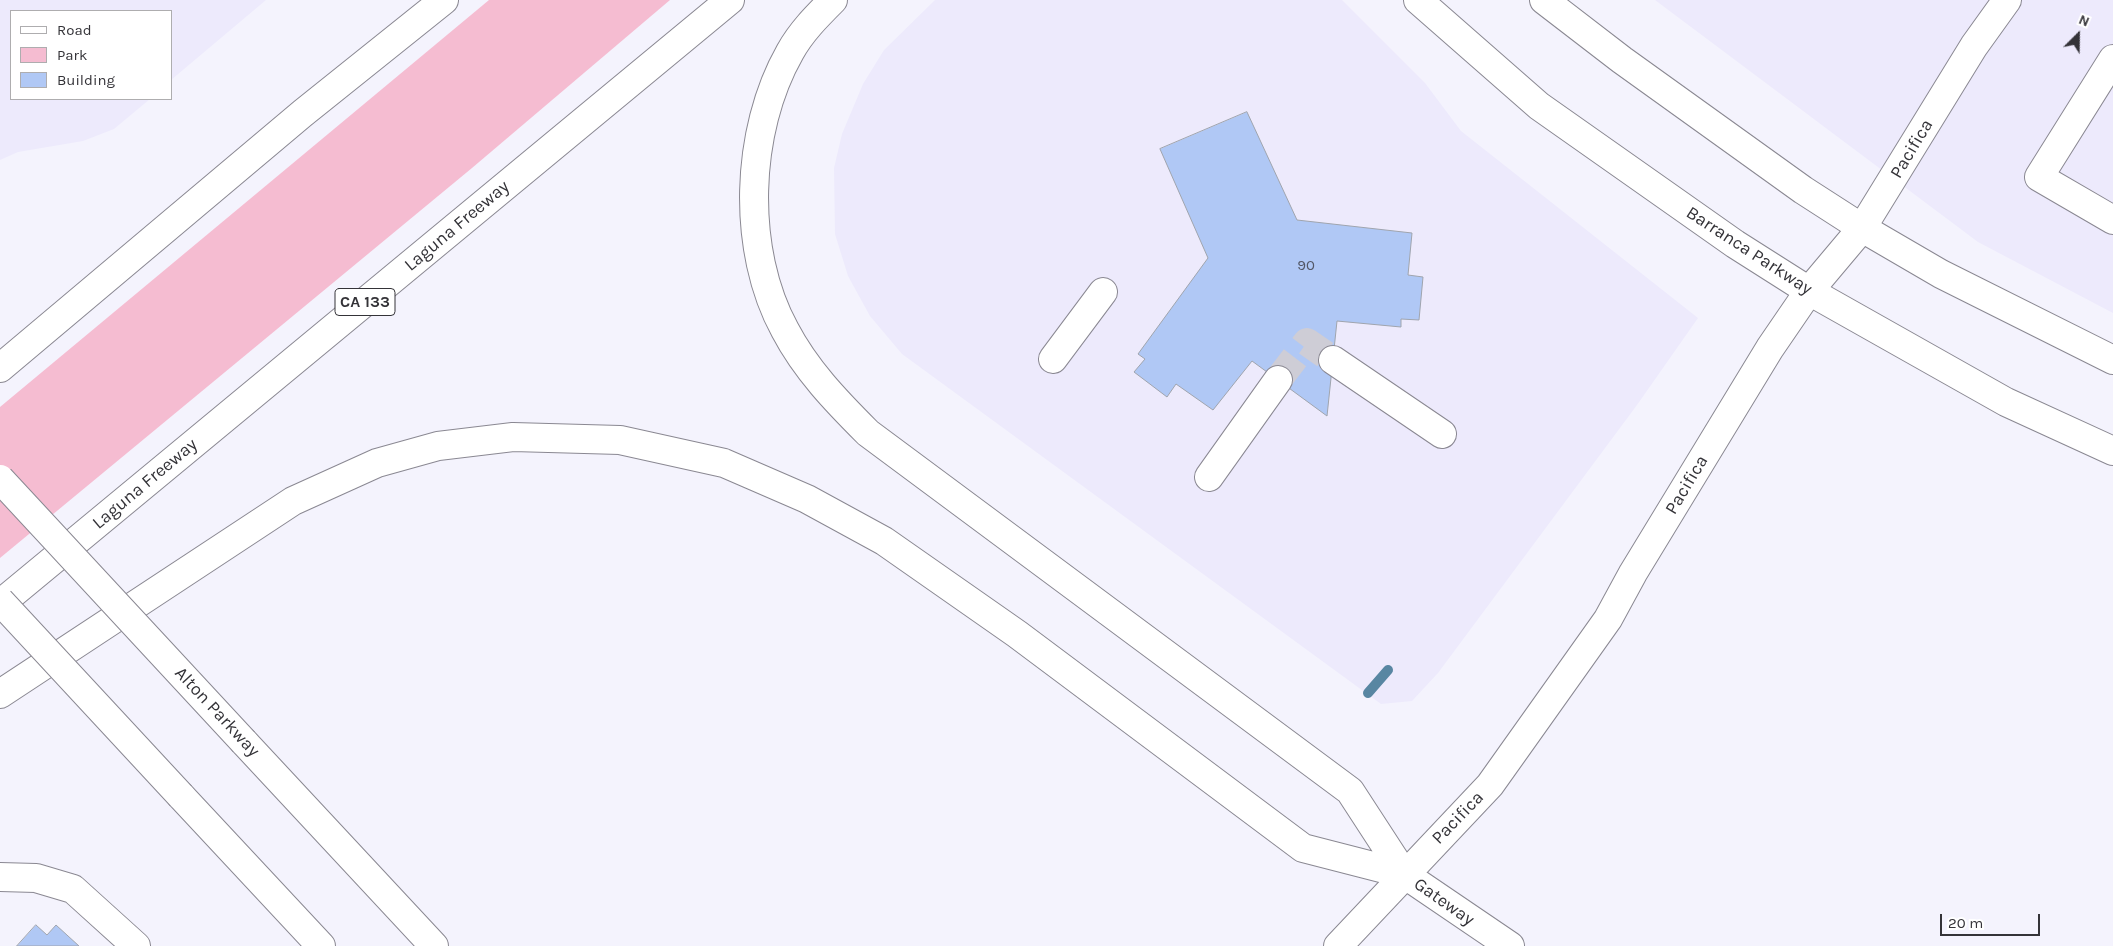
<!DOCTYPE html>
<style>
body{margin:0}
#map{position:relative;width:2113px;height:946px;overflow:hidden;background:#f4f3fd;font-family:Karla,sans-serif}
canvas{display:block}
.legend{position:absolute;left:10px;top:10px;width:162px;height:90px;box-sizing:border-box;background:#fff;border:1px solid #aeadaf;margin:0;padding:6px 9px;list-style:none;font-size:15px;color:#343338}
.legend li{display:flex;align-items:center;gap:10px;height:25px}
.legend b{width:25px;border:1px solid #aeadaf}
.north{position:absolute;left:2053px;top:10px;width:50px;height:50px;-webkit-text-stroke:4px #fff;paint-order:stroke;rotate:23deg;font-size:14px;font-weight:700;line-height:20px;text-align:center;color:#343338}
.north::after{content:'';display:block;margin:auto;width:18px;height:22px;background:#343338;clip-path:polygon(50% 0,100% 100%,50% 72%,0 100%)}
.scale{position:absolute;left:1940px;top:914px;width:100px;height:22px;box-sizing:border-box;border:2px solid #343338;border-top:0;padding-left:6px;font-size:15px;line-height:18px;white-space:nowrap;color:#343338;-webkit-text-stroke:4px #fff;paint-order:stroke}
</style>
<div id="map">
<canvas width="2113" height="946"></canvas>
<ul class="legend">
<li><b style="height:6px;background:#fff"></b>Road</li>
<li><b style="height:14px;background:#f5bcd1"></b>Park</li>
<li><b style="height:14px;background:#b0c8f5"></b>Building</li>
</ul>
<div class="north">N</div>
<div class="scale">20 m</div>
</div>
<script>
const context = document.querySelector('canvas').getContext('2d');
context.lineJoin = 'round';
function fill(path, color) { context.fillStyle = color; context.fill(path, 'evenodd'); }
function strokePath(path, color, width, dash) { context.strokeStyle = color; context.lineWidth = width; context.lineCap = dash ? 'butt' : 'round'; context.setLineDash(dash || []); context.stroke(path); }
function label(font, color, halo, rows, align = 'center') {
  context.font = font + ' Karla,sans-serif'; context.lineWidth = 4.5; context.setLineDash([]); context.textBaseline = 'middle'; context.strokeStyle = halo; context.fillStyle = color; for (const [text, x, y, turn = 0] of rows) {
    context.save(); context.translate(x, y); context.rotate((+turn || 0) * Math.PI / 180); context.textAlign = isNaN(turn) ? turn : align; if (halo) context.strokeText(text, 0, 0); context.fillText(text, 0, 0); context.restore();
  }
}
fill(new Path2D(`
 M0,0H266L171,80V11H11V99H150L114,129L83,141L18,152L0,160Z
 M935,0H1342L1425,83L1461,131L1698,318L1637,405L1438,673L1412,701L1381,704L902,354L870,316L848,276L835,234L834,168L842,134L863,84L884,50Z
 M1655,0H2113V313L1978,242Z`), '#edeafc');
fill(new Path2D(`
 M489,0H670L472,168L0,558V407Z`), '#f5bcd1');
strokePath(new Path2D(`
 M1368,693L1388,670`), '#5886a2', 10);
const building = new Path2D(`
 M1247,112L1297,220L1412,233L1408,275L1423,277L1419,320L1401,319V327L1337,321L1327,416L1252,361L1213,410L1176,384L1167,397L1134,372L1145,359L1138,354L1208,258L1160,149Z
 M36,925L47,935L56,925L79,946H17Z`);
fill(building, '#b0c8f5');
strokePath(building, '#a0a5ae', 1);
strokePath(new Path2D(`
 M1278,380L1307,342L1333,360`), '#cecdd6', 28, [28, 14]);
const minor = new Path2D(`
 M2113,59L2039,177L2113,220
 M1053,359L1103,292
 M1333,360L1442,434
 M1209,477L1278,380
 M1404,874L1510,946
 M0,877L36,878L73,889L136,946
 M1338,946L1490,785L1608,619L1633,573L1770,348L1809,291L1862,228L1974,46L2007,0`);
const major = new Path2D(`
 M1418,0L1539,106L1735,244L1809,291L2006,402L2113,451
 M1544,0L1622,60L1803,190L1862,228L1941,274L2113,360
 M244,742L434,946
 M181,796L321,946`);
const highway = new Path2D(`
 M833,0C817,16 801,32 790,52C745,131 741,250 785,330C806,370 836,401 868,433L1350,791L1404,874
 M0,368L303,113L444,0
 M0,604L730,0
 M0,694L293,501L377,463L438,446L513,437L620,440L724,463L807,499L884,541L1017,634L1303,848L1404,874`);
strokePath(minor, '#8a8892', 30);
strokePath(major, '#8a8892', 30);
strokePath(highway, '#8a8892', 30);
strokePath(minor, '#fff', 28);
strokePath(major, '#fff', 28);
strokePath(highway, '#fff', 28);
const majorBridge = new Path2D(`
 M0,479L244,742
 M0,601L181,796`);
strokePath(majorBridge, '#8a8892', 30, []);
strokePath(majorBridge, '#fff', 28);
label('15px', '#535867', null, [
 ["90",1306,266]
]);
for (const [x, y, w] of [
 [365,302,60]
]) { const box = new Path2D(); box.roundRect(x - w / 2, y - 13.5, w, 27, 4); context.fillStyle = '#fff'; context.fill(box); strokePath(box, '#343338', 1); }
label('bold 16px', '#343338', null, [
 ["CA 133",365,302]
]);
label('18px', '#343338', '#fff', [
 ["Pacifica",1912,149,-59],
 ["Laguna Freeway",457,226,-40],
 ["Barranca Parkway",1749,251,33],
 ["Laguna Freeway",145,484,-40],
 ["Pacifica",1687,485,-59],
 ["Alton Parkway",217,712,47],
 ["Pacifica",1458,818,-46],
 ["Gateway",1444,902,35]
]);
</script>
